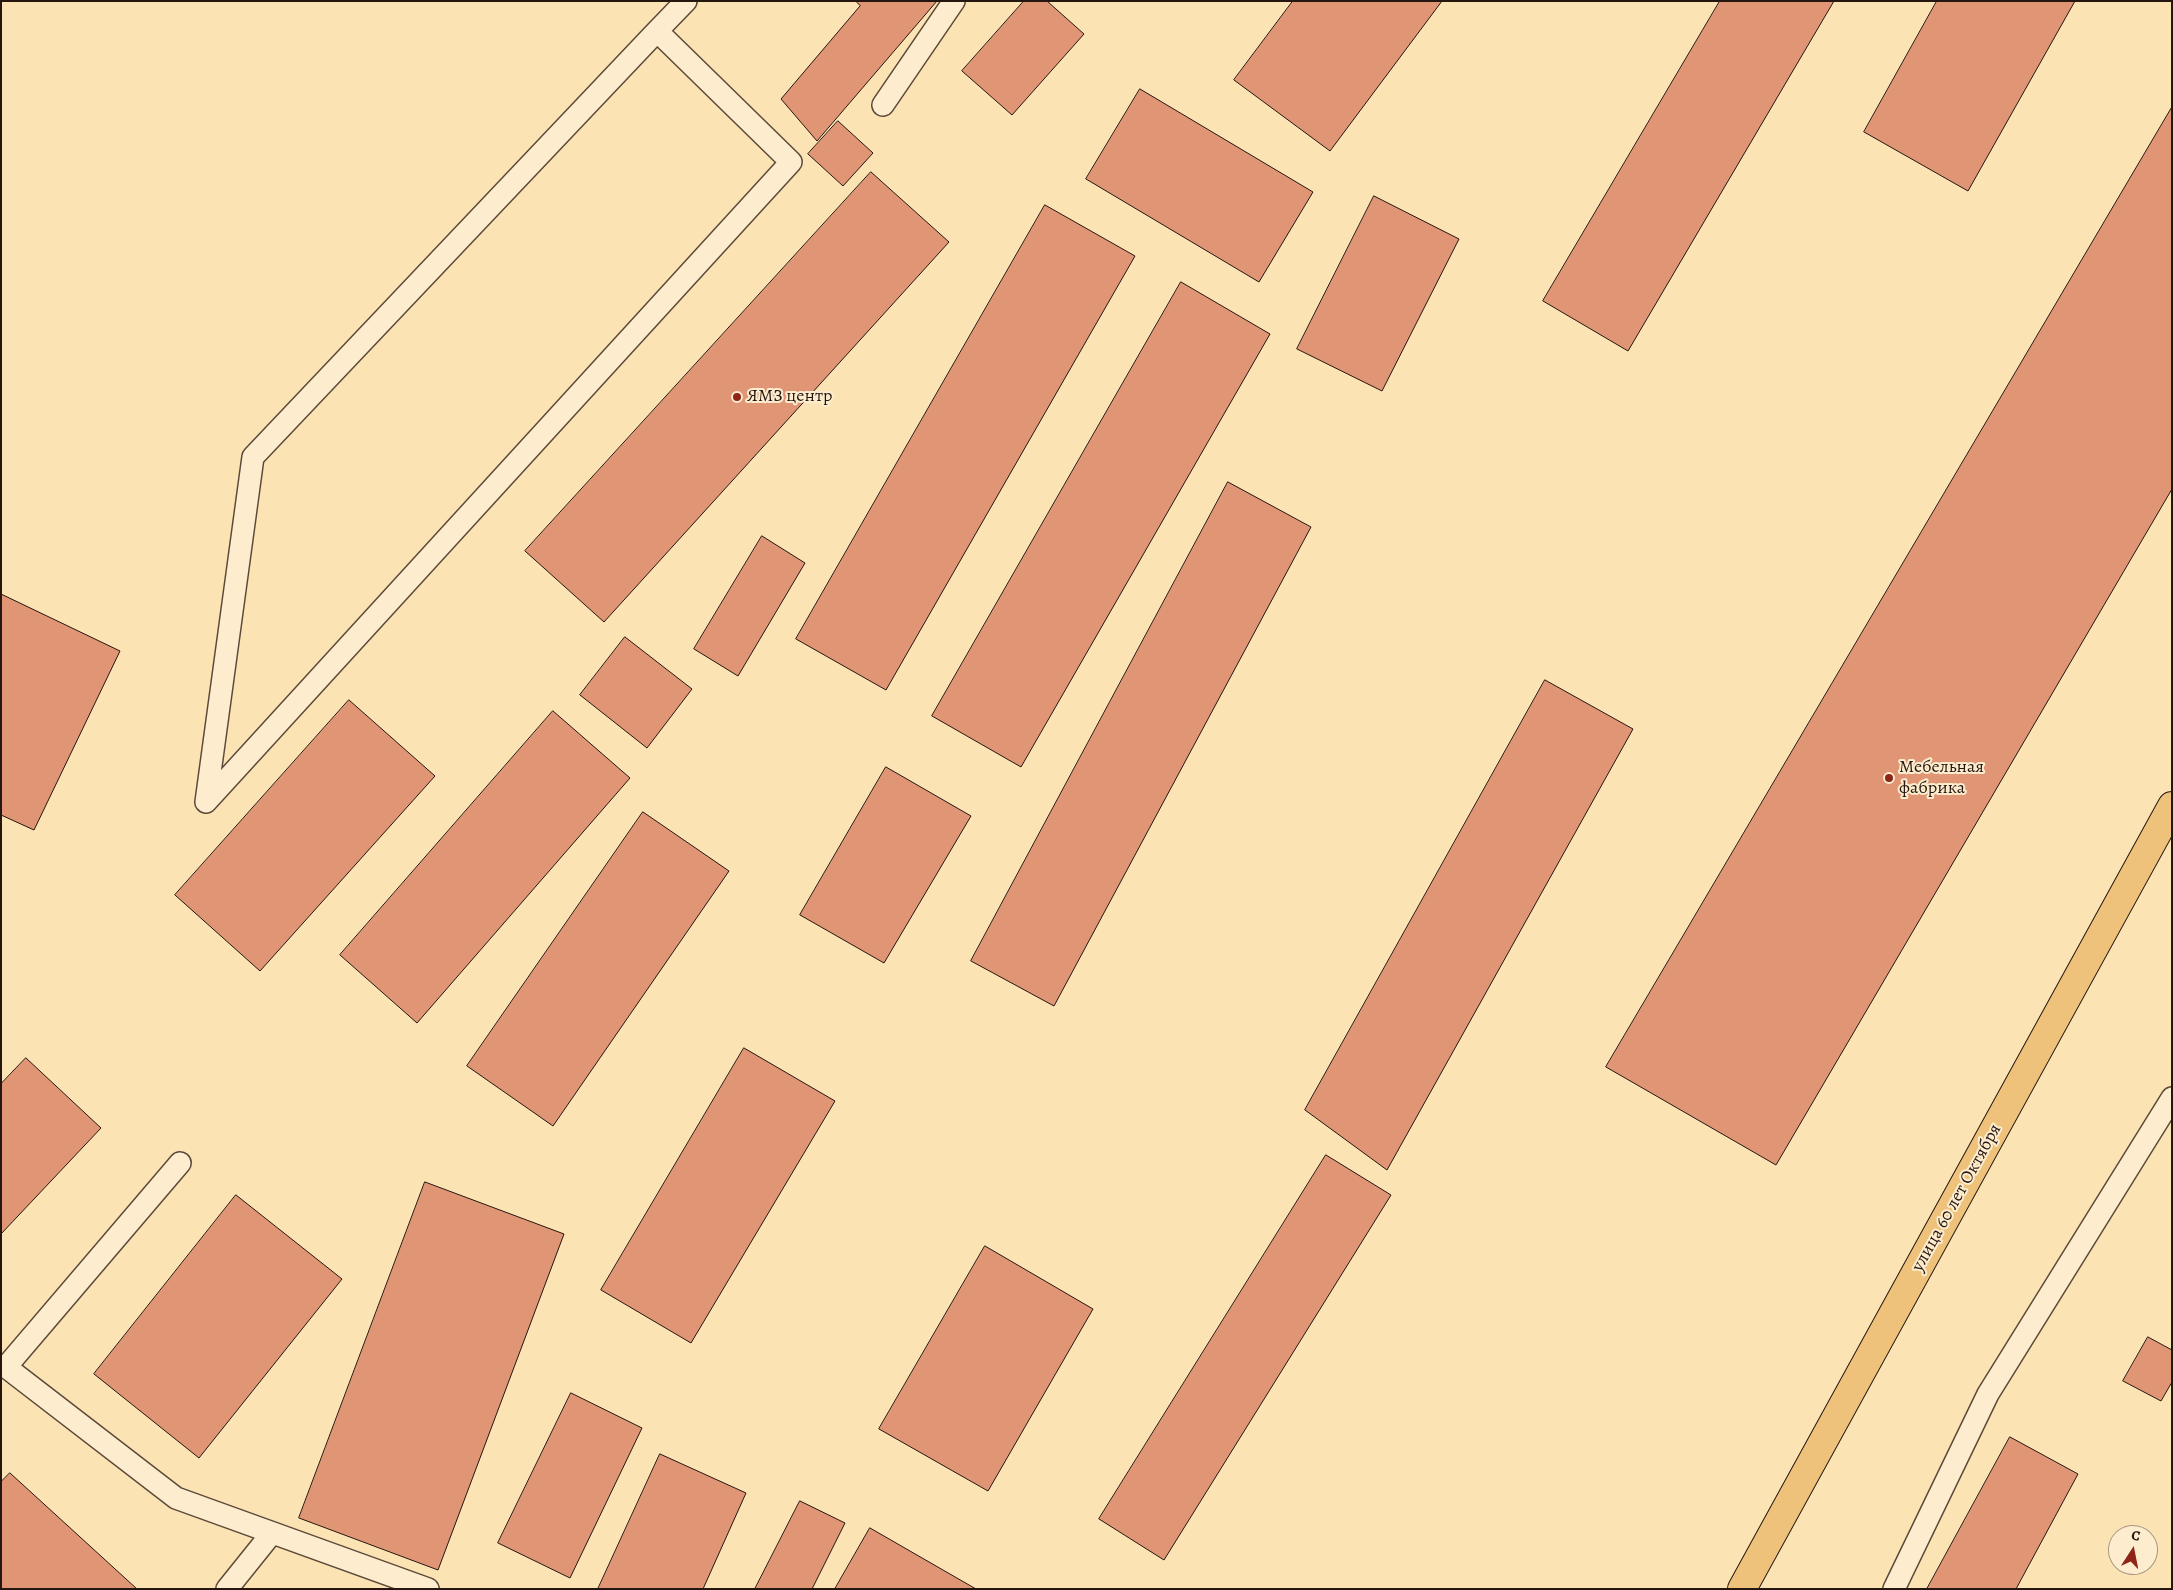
<!DOCTYPE html>
<meta charset="utf-8">
<style>
body{margin:0}
#map{position:relative;width:2173px;height:1590px;overflow:hidden;background:#fce3b4;font-family:Alegreya,serif}
canvas{display:block}
.frame{position:absolute;inset:0;border:2px solid #261610;pointer-events:none}
.north{position:absolute;left:2108px;top:1525px;width:50px;height:50px;box-sizing:border-box;background:#fdedce;border:1px solid #a79782;border-radius:50%;rotate:11deg;font-size:14px;font-weight:700;line-height:20px;text-align:center;color:#261610}
.north::after{content:'';display:block;margin:auto;width:18px;height:22px;background:#8f2418;clip-path:polygon(50% 0,100% 100%,50% 72%,0 100%)}
</style>
<div id="map">
<canvas width="2173" height="1590"></canvas>
<div class="frame"></div>
<div class="north">С</div>
</div>
<script>
const context = document.querySelector('canvas').getContext('2d');
context.lineJoin = 'round';
function fill(path, color) { context.fillStyle = color; context.fill(path, 'evenodd'); }
function strokePath(path, color, width, dash) { context.strokeStyle = color; context.lineWidth = width; context.lineCap = dash ? 'butt' : 'round'; context.setLineDash(dash || []); context.stroke(path); }
function label(font, color, halo, rows, align = 'center') {
  context.font = font + ' Alegreya,serif'; context.lineWidth = 4; context.setLineDash([]); context.textBaseline = 'middle'; context.strokeStyle = halo; context.fillStyle = color; for (const [text, x, y, turn = 0] of rows) {
    context.save(); context.translate(x, y); context.rotate((+turn || 0) * Math.PI / 180); context.textAlign = isNaN(turn) ? turn : align; if (halo) context.strokeText(text, 0, 0); context.fillText(text, 0, 0); context.restore();
  }
}
const building = new Path2D(`
 M856,1H937L817,141L781,99L860,6Z
 M1024,1H1047L1084,34L1012,115L962,71Z
 M1293,1H1442L1330,151L1234,80Z
 M1720,1H1834L1628,351L1543,301Z
 M1937,1H2075L1968,191L1864,132Z
 M1140,89L1313,192L1259,282L1086,179Z
 M2172,107V489L1776,1165L1606,1067Z
 M838,121L873,153L843,186L808,154Z
 M871,172L949,242L604,622L525,551Z
 M1374,196L1459,239L1382,391L1297,349Z
 M1045,205L1135,256L886,690L796,639Z
 M1181,282L1270,334L1021,767L932,716Z
 M1228,482L1311,527L1054,1006L971,961Z
 M762,536L805,563L738,676L694,649Z
 M1,594L120,651L34,830L1,815Z
 M625,637L692,689L647,748L580,695Z
 M1545,680L1633,729L1387,1170L1305,1110Z
 M349,700L435,776L260,971L175,895Z
 M553,711L630,778L417,1023L340,955Z
 M886,767L971,816L884,963L800,915Z
 M643,812L729,871L553,1126L467,1066Z
 M744,1048L835,1101L691,1343L601,1290Z
 M26,1058L101,1128L1,1234V1084Z
 M1326,1155L1391,1195L1164,1560L1099,1519Z
 M425,1182L564,1234L438,1570L299,1518Z
 M236,1195L342,1279L199,1458L94,1374Z
 M985,1246L1093,1309L988,1491L879,1429Z
 M2148,1337L2172,1350V1382L2161,1401L2123,1381Z
 M571,1393L642,1428L570,1578L498,1543Z
 M2010,1437L2078,1474L2016,1589H1927Z
 M660,1454L746,1493L703,1589H598Z
 M10,1473L137,1589H1V1482Z
 M800,1501L845,1523L812,1589H755Z
 M870,1528L976,1589H835Z`);
fill(building, '#e09575');
strokePath(building, '#261610', 1);
const service = new Path2D(`
 M657,31L253,457L206,802L791,162L657,31L686,1
 M883,105L954,1
 M180,1163L6,1367L176,1498L428,1589
 M227,1589L272,1533
 M1894,1589L1988,1394L2172,1098`);
const primary = new Path2D(`
 M1742,1589L2172,806`);
strokePath(service, '#5c4939', 24);
strokePath(primary, '#261610', 30);
strokePath(service, '#fdedce', 21);
strokePath(primary, '#eec27a', 28);
for (const [x, y, r, color] of [
 [737,397,5,"#8f2418"],
 [1889,778,5,"#8f2418"]
]) { const dot = new Path2D(); dot.arc(x, y, r, 0, 2 * Math.PI); context.fillStyle = color; context.fill(dot); strokePath(dot, '#fdedce', 2); }
label('18px', '#261610', '#fdedce', [
 ["ЯМЗ центр",747,397],
 ["Мебельная",1899,768],
 ["фабрика",1899,789]
], 'left');
label('18px', '#261610', '#fdedce', [
 ["улица 60 лет Октября",1957,1198,-61]
]);
</script>
